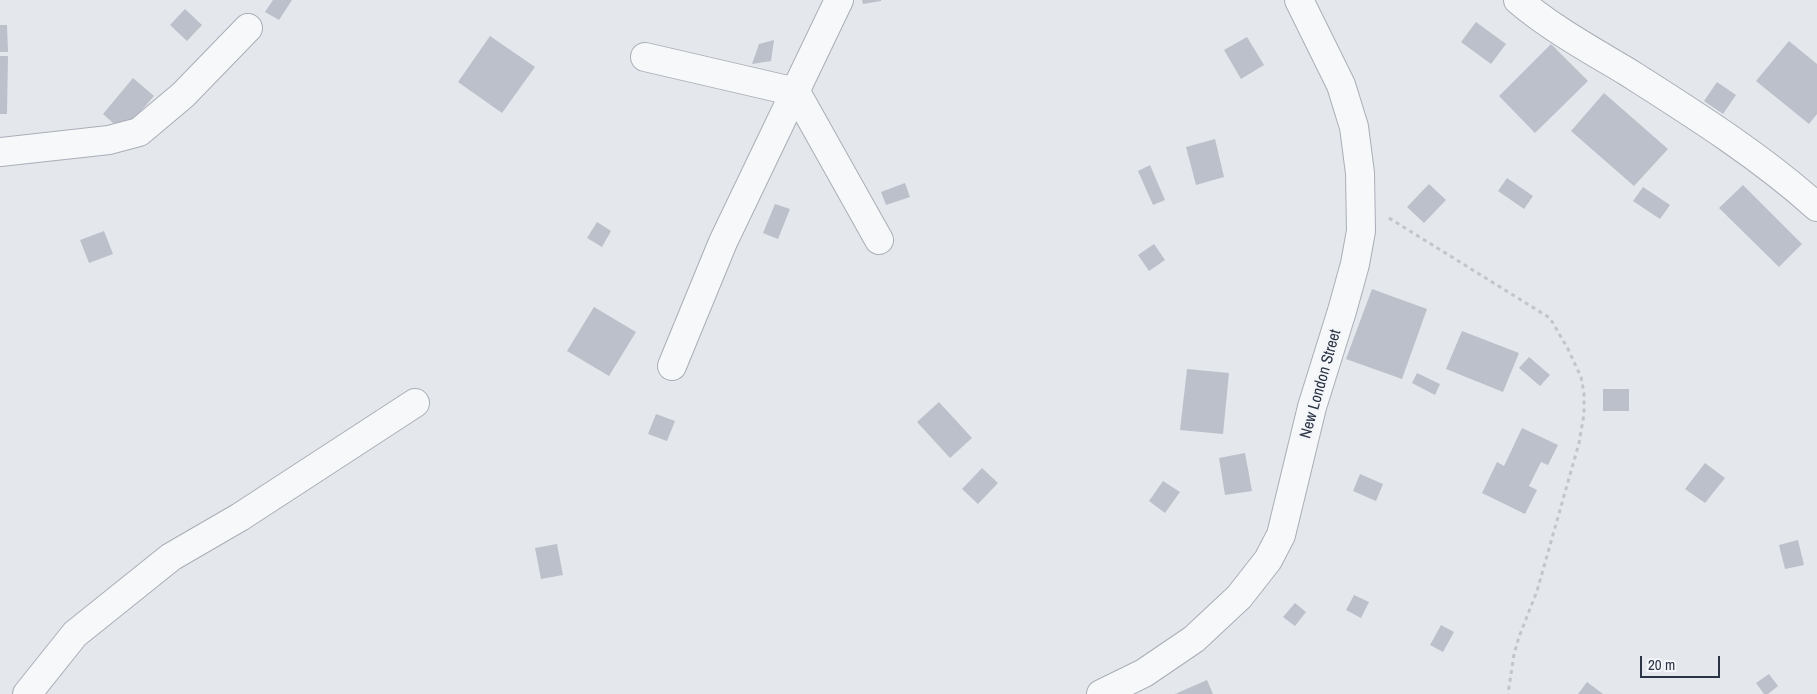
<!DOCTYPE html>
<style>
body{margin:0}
#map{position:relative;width:1817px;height:694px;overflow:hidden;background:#e4e7ec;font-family:"Archivo Narrow",sans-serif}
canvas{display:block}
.scale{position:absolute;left:1640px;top:656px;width:80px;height:22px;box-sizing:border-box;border:2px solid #2b3445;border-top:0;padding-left:6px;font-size:15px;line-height:18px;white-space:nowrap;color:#2b3445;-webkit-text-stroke:4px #f4f6f9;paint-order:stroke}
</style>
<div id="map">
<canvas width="1817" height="694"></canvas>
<div class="scale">20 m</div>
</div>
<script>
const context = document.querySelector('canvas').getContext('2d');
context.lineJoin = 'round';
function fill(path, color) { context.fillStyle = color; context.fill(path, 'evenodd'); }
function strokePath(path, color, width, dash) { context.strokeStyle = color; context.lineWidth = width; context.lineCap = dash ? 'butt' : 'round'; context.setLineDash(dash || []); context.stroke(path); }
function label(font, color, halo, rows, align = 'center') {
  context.font = font + ' "Archivo Narrow",sans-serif'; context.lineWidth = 5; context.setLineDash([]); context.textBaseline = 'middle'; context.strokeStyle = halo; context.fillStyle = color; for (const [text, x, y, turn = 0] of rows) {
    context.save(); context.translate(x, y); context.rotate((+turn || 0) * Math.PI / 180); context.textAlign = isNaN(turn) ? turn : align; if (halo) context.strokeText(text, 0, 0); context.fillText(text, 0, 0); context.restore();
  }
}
fill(new Path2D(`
 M273,0H292L279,20L265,12Z
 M862,0H881V1L863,4Z
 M185,9L202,25L187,41L170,25Z
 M1476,22L1506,44L1491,64L1461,42Z
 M0,25H7L8,52H0Z
 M490,36L535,67L502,113L458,82Z
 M1247,37L1264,65L1241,79L1224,50Z
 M774,40L771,61L752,64L759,44Z
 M1789,41L1817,64V114L1809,124L1756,81Z
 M1551,44L1588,81L1535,133L1499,96Z
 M0,56H8L7,114H0Z
 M133,78L154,96L123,132L103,114Z
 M1717,82L1736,95L1723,114L1704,101Z
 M1604,93L1668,149L1634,186L1571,131Z
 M1215,139L1224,177L1196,185L1186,147Z
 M1150,165L1165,200L1153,205L1138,171Z
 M1507,178L1533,196L1524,209L1498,191Z
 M905,183L910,197L886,205L881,192Z
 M1429,184L1446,200L1424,223L1407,207Z
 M1743,185L1802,244L1779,267L1719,208Z
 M1643,187L1670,205L1660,219L1633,201Z
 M775,204L790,209L778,239L763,233Z
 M597,222L611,231L602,247L587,238Z
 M104,231L113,254L89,263L80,240Z
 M1154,244L1165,260L1149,271L1138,255Z
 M1372,289L1427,309L1402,379L1346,359Z
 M594,307L636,332L609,376L567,351Z
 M1462,331L1519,353L1503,392L1446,369Z
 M1529,357L1550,375L1540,386L1519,368Z
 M1187,369L1229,373L1223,434L1180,430Z
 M1417,373L1440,384L1435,395L1412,383Z
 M1603,389H1629V411H1603Z
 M939,402L972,438L950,458L917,422Z
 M656,414L675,421L667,441L648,434Z
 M1522,428L1558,445L1548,465L1541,462L1529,486L1537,490L1525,514L1482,493L1497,462L1504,466Z
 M1245,453L1252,491L1225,495L1219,458Z
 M1705,463L1725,478L1705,503L1685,489Z
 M982,468L998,483L978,504L962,489Z
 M1360,474L1383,484L1376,501L1353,491Z
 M1163,481L1180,492L1165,513L1149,501Z
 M1798,540L1804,565L1785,569L1779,545Z
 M557,544L563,575L541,579L535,548Z
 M1354,595L1369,602L1361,618L1346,610Z
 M1295,603L1306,612L1295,626L1283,617Z
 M1441,625L1454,632L1443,652L1430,645Z
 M1769,674L1778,686L1768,694H1764L1756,683Z
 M1207,680L1213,694H1175Z
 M1587,682L1603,694H1578Z`), '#bbc0ca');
const minor = new Path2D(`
 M1518,0C1551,28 1589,49 1626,71C1692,113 1759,155 1817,207
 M645,57L796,92L879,240
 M0,152L109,140L139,132L183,95L248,28
 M672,366L723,242L839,0
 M27,694L75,634L171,557L240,517L415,403
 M1101,694L1144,673L1194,639L1239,597L1268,560L1281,535L1312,407L1342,311L1355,264L1361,231L1360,173L1354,127L1341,85L1299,0`);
strokePath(minor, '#a9aeb7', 30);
strokePath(new Path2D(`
 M1389,218L1550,318L1568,349L1581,377L1584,393V414L1579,443L1537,591L1519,637L1514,654L1508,694`), '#c2c5cb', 3, [4, 4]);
strokePath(minor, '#f7f8fa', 28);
label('16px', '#2b3445', '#f4f6f9', [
 ["New London Street",1321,384,-74]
]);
</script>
